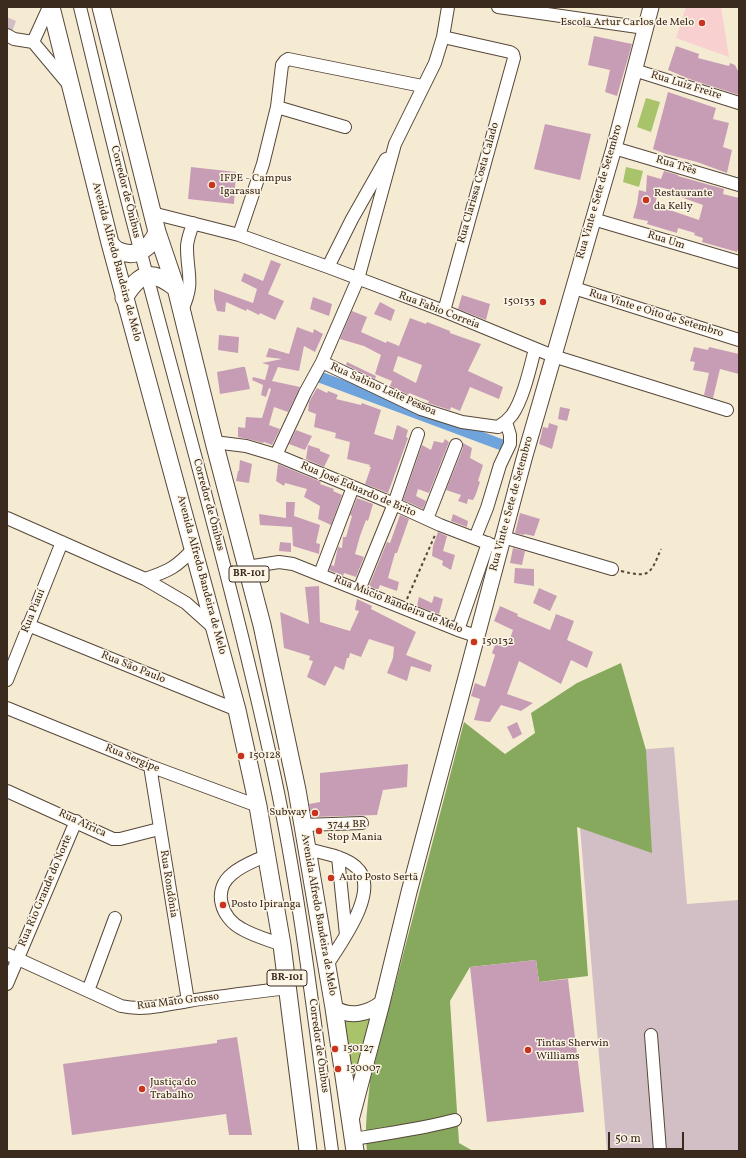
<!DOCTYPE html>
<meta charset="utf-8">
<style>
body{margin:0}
#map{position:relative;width:746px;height:1158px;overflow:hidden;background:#f5ebd3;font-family:Vollkorn,serif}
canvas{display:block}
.frame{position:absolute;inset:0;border:8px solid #3b2a1e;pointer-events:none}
.scale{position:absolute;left:608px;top:1132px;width:76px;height:18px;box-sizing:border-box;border:2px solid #3b2a1e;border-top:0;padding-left:5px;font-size:12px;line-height:14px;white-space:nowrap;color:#3b2a1e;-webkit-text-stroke:3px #fcf5e5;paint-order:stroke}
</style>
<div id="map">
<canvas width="746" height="1158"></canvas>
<div class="frame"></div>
<div class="scale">50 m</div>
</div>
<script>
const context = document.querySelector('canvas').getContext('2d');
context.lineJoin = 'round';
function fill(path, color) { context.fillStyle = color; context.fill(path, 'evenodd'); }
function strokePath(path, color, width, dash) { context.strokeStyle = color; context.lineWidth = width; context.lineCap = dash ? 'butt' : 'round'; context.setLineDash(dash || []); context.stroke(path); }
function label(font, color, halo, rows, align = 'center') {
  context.font = font + ' Vollkorn,serif'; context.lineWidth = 3; context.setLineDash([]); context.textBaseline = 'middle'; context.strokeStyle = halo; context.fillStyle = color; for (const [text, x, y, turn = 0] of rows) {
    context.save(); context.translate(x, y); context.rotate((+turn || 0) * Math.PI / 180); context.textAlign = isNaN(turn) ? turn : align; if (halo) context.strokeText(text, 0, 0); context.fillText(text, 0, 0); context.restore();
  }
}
fill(new Path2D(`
 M686,7H721L729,57L676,38Z`), '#f7d0cf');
fill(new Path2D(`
 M7,17L16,21L7,45Z
 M674,747L687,904L739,900V1151H607L574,755Z`), '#d2bec5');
fill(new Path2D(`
 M646,98L660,102L651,132L637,127Z
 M626,167L643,171L639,187L623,182Z
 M373,1012L352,1108L342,1019Z`), '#a8c369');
fill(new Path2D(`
 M621,663L646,750L652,853L577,827L588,976L539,982L536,960L470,967L450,1001L459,1143L473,1151H367C364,1128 368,1104 370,1081L464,722L505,754L535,733L531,713L577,683Z`), '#86a95d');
strokePath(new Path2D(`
 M317,376L502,445`), '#6fa3db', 11);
fill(new Path2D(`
 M594,36L632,44L617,96L605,92L610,70L588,65Z
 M676,46L699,54L698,58L729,66L730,63L735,65L739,73V95L692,80L668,70Z
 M668,92L716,108L713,119L729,123L723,147L732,150L727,173L697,162L666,154L653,149Z
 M545,124L591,134L580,180L534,169Z
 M191,167L236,172L234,204L188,199Z
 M664,171L678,175V176L724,189L723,194L739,198V246L737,252L702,242L703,238L694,235L695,233L678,228L677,233L647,224L648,221L633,218L637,204L639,190L646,192L647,175L661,179ZM659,187L676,191L675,195L703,205L699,220L655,205Z
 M271,260L281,264L268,294L284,301L275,320L260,313L259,315L247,309L246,311L226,302L225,312L217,311L214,300V289L253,303L257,289L241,281L244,273L263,281Z
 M462,295L490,304L486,320L458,309Z
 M313,297L332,304L329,316L310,309Z
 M380,302L395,310L391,321L374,314Z
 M352,311L367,317L361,332L386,343L387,341L399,346L410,318L426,324L427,322L450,331V333L481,344L468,371L503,387L499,399L470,387L460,411L451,407L450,410L428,403L429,401L409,393V395L390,386L392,381L375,374L381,355L364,346L340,339ZM398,356L422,365L416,383L393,371Z
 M297,327L313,333L314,329L323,334L315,352L304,346L299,371L278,367L272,381L300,387L288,412L274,407L269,425L280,429L272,445L264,442L263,443L248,439L238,437V427L245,428L246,417L262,418L271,389L269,388L266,397L261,395L263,385L252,380L253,377L265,380L269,365L262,363L282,359L266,357L269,348L289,354Z
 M219,335L239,337L238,353L218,350Z
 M694,347L708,350L709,347L739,354V374L720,369L713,398L704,395L709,373L693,370L695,362L690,361Z
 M347,362L376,376L375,379L346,365Z
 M242,367H245L250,389L220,394L217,372Z
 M317,388L327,393L328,391L338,395L336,399L361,405L362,403L381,410L374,434L393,440L397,425L408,430L406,437L408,438L388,493L365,484L371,467H369L370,465L347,459L350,442L335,438L336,433L314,427L316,414L308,411L309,402Z
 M560,407L570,409L567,421L558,419Z
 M549,423L558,426L552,449L539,444L543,427L548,428Z
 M296,430L312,436L305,450L289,444Z
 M445,439L449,442L429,493L418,489L416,496L426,501L423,509L403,500L422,445L431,450L434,441L443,443Z
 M463,443L472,448L470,458L483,465L478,481L480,482L476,494L473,500L468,499L467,504L458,501L461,495L446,490L463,448Z
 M308,445L320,449V451L330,455L324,467L306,459Z
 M240,460L252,464L249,483L236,481L238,471H239Z
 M278,464L321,482L320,484L334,489L333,491L342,495L331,525L318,519L320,506L304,497L307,489L285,483L284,486L276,481Z
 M357,498L373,504L368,521L366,520L360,536L355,554L364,557L356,577L344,573L343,576L329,570L331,565L334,566L338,547L342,548L343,537H346L352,516L350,515Z
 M286,502H295L294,516L320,525L316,543L320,544L319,554L293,546L292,527L260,525L259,514L286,518Z
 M520,513L540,519L534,536L524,534V535L515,533Z
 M453,514L468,521L467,527L451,521Z
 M400,515L409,519L397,553H395L388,578L399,582L397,591L380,585L378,590L369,586L387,542L390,543Z
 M438,532L447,536L443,551L455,555L451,570L442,565L443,561L432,556L433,546Z
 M280,542L291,543V552L279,551Z
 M513,548L525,551L522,565L510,563Z
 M515,568L534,569V586L514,583Z
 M319,586L320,622L350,631L359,611L355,610L357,599L372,606L371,609L416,632L406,655L432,665L430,672L411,666L407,681L387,673L393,658L394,647L369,639L361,657L350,653L349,658H347L344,670L335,666L325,686L307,677L313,661L309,660L310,656L284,648L280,612L309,624L305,587Z
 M539,588L557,596L550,611L533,603Z
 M434,596L443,599L439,614L417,606L419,597L432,603Z
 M500,606L518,614L517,616L550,630L556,614L574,621L567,640L593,652L587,668L571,660L561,684L519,661L507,694L533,703L521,711L501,705L490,722H488L474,720L480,699L471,696L475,683L485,687L495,655L492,653L497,639L508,644L513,630L494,621Z
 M517,722L522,734L513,739L507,727Z
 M408,764L407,787L383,790L377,815L312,817L309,804L320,802V773Z
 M536,960L539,982L568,979L584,1112L487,1122L470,967Z
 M237,1037L252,1135H229L226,1114L72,1135L63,1064L217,1043V1040Z`), '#c79db6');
const minor = new Path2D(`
 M80,7C100,89 119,171 141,253C187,428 237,602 275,778C301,901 315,1027 332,1151
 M498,7L645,28
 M7,35L14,39L33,42L69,85
 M443,37L510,52L513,54L514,58L444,311
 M33,42L49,7
 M634,70L739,103
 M277,107L345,127
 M614,148L739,185
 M152,213L239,235L328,267L444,311L553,356L727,410
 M593,219L739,262
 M239,235L263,164L277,107L282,65L285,61L288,59L422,86
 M328,267L352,219L386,159
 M574,288L739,340
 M182,310C195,282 187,275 187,247C187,239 191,231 193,223
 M322,362L421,409L462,422L498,427C503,424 508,420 512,415C523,400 530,368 535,349
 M214,442L246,446L276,455L394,504L440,525L500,548
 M276,455L305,393L322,362L358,279L395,144L435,63L443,37L448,7
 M7,518L145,579L186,603L215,629
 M427,519L456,445
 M503,537L612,569
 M475,538L487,508L500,465L510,444V435L506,422
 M247,567L279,562L293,564L458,630L476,636
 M320,574L353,487
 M145,579C169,571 177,567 194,548
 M359,590L394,504L418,434
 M28,625L237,710
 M458,630L488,543
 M7,680L62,542
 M7,708L150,766L258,806
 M150,766L188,1001
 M7,791L113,839H120L159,829
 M303,825L362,823
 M307,849C322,853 344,856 356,867C382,889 340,944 327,965
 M267,855C255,861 242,865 232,874C212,890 221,918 242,929C254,936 269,940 282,945
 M338,857L346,935
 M7,954L121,1006C144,1011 165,1005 188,1001C221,996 255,992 288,988
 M7,984L76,821
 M88,991L115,918
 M651,1035L660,1151
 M354,1139C388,1133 422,1129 455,1120`);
const major = new Path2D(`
 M334,1008C350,1018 368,1014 382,1003
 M351,1120L382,1003L409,892L524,459L614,148L651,7`);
const highway = new Path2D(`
 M51,7L110,243L237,710L258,806L282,945L308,1151
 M101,7L157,232L176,288L214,442L262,625L297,790L334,1008L355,1151
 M110,243C112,246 116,250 119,251C137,259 151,247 157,232
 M124,298C141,271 151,269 176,288`);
strokePath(minor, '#574739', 14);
strokePath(major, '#574739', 17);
strokePath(highway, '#574739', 19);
strokePath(new Path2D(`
 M621,571C650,578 650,575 661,549
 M407,599L435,535`), '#574739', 2, [3, 3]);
strokePath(minor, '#fff', 12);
strokePath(major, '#fff', 15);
strokePath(highway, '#fff', 17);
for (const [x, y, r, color] of [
 [702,23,4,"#c8321e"],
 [212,185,4,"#c8321e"],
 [646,200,4,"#c8321e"],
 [543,302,4,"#c8321e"],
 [474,642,4,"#c8321e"],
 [241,756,4,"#c8321e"],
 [315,813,4,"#c8321e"],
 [319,831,4,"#c8321e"],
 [331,878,4,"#c8321e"],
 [223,905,4,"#c8321e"],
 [335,1049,4,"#c8321e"],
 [528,1050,4,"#c8321e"],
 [338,1069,4,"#c8321e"],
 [142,1089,4,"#c8321e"]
]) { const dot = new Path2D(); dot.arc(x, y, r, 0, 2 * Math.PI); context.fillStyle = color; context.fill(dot); strokePath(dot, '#fcf5e5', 1.5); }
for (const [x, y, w] of [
 [249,574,40],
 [287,978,40]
]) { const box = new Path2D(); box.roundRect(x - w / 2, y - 8, w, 16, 3); context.fillStyle = '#fcf5e5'; context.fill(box); strokePath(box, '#3b2a1e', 1); }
label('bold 10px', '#3b2a1e', null, [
 ["BR-101",249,574],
 ["BR-101",287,978]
]);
label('11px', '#3b2a1e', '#fcf5e5', [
 ["Escola Artur Carlos de Melo",694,23,"right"],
 ["IFPE - Campus",220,179],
 ["Igarassu",220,192],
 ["Restaurante",654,194],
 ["da Kelly",654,207],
 ["150133",535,302,"right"],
 ["150132",482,642],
 ["150128",249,756],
 ["Subway",307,813,"right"],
 ["3744 BR",327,825],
 ["Stop Mania",327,838],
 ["Auto Posto Sertã",339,878],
 ["Posto Ipiranga",231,905],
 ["Tintas Sherwin",536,1044],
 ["Williams",536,1057],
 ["150127",343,1049],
 ["150007",346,1069],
 ["Justiça do",150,1083],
 ["Trabalho",150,1096]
], 'left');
label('11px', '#3b2a1e', '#fcf5e5', [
 ["Rua Luiz Freire",686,86,17],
 ["Rua Três",676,166,17],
 ["Rua Clarissa Costa Calado",479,183,-74],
 ["Corredor de Ônibus",125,192,76],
 ["Rua Vinte e Sete de Setembro",600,192,-74],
 ["Rua Um",666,241,17],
 ["Avenida Alfredo Bandeira de Melo",116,262,75],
 ["Rua Fabio Correia",439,311,21],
 ["Rua Vinte e Oito de Setembro",656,314,17],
 ["Rua Sabino Leite Pessoa",383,390,24],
 ["Rua José Eduardo de Brito",358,490,23],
 ["Rua Vinte e Sete de Setembro",512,504,-75],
 ["Corredor de Ônibus",208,505,75],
 ["Avenida Alfredo Bandeira de Melo",201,575,75],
 ["Rua Múcio Bandeira de Melo",398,605,22],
 ["Rua Piauí",34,611,-68],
 ["Rua São Paulo",133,668,22],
 ["Rua Sergipe",132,759,22],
 ["Rua Africa",82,824,25],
 ["Rua Rondônia",168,884,81],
 ["Rua Rio Grande do Norte",46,891,-67],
 ["Avenida Alfredo Bandeira de Melo",318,915,80],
 ["Rua Mato Grosso",178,1002,-7],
 ["Corredor de Ônibus",318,1046,82]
]);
</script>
